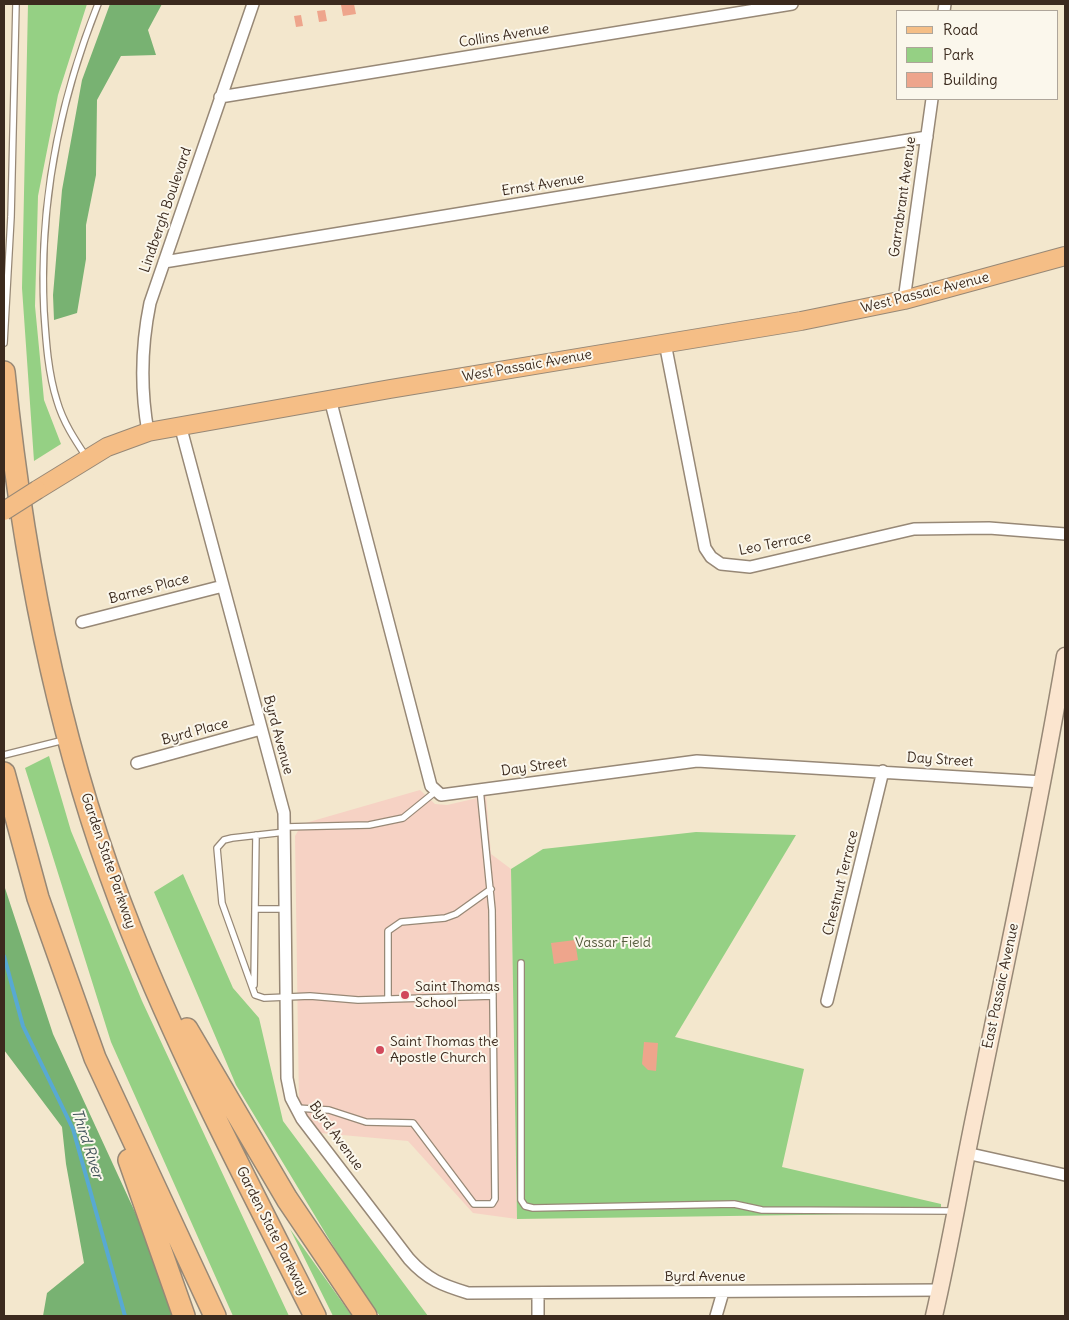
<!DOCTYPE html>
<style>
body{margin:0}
#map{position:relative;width:1069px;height:1320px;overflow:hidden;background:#f3e7cd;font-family:Delius,sans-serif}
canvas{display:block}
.frame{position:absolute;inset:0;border:5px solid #3b2a1e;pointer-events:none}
.legend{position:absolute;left:896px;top:10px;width:162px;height:90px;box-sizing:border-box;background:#fbf7ec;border:1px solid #aea59a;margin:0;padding:6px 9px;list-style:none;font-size:15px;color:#3b2a1e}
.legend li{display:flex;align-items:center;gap:10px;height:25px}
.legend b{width:25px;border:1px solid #aea59a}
</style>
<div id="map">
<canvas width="1069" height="1320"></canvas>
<div class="frame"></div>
<ul class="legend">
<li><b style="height:6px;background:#f5be86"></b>Road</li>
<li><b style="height:14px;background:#95d084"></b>Park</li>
<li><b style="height:14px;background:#eea58c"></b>Building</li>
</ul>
</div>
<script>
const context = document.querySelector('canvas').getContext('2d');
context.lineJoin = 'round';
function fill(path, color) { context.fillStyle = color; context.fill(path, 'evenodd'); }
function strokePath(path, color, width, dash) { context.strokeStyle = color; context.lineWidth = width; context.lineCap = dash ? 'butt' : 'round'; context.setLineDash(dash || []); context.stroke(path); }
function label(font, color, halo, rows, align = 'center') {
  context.font = font + ' Delius,sans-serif'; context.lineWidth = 4; context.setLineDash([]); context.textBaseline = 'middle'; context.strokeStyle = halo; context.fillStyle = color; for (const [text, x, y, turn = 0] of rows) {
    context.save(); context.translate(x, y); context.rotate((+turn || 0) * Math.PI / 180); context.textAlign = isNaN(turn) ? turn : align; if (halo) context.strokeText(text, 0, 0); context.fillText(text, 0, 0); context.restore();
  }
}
fill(new Path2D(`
 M420,790L435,804L447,805L486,796L491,854L511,869L517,1219L473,1213L408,1141L320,1133L299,1104L295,836L302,824Z`), '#f6d2c4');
fill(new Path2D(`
 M28,4H87L58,95L38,196L35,306L44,400L61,444L34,461L22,288Z
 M49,756L71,831L142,1001L289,1316H233L111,1042L25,768Z
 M696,832L796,835L675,1037L804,1069L782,1167L941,1204V1213L517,1219L511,869L543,849Z
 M183,874L233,988L259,1018L283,1121L428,1316H380L361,1292L236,1085L154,892Z
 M290,1229L352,1316H333Z`), '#95d084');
fill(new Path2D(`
 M110,4H162L148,30L156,55L121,56L97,100L96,175L86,225V259L77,313L54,320L53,295L62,190L82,80Z
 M4,885L53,1034L164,1275L176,1316H43L47,1293L84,1263L66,1164L62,1127L4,1050Z`), '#78b272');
strokePath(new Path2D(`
 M4,956L23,1026L73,1129L125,1316`), '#58a9d3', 4);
fill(new Path2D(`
 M354,4L356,14L343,16L341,5Z
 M325,10L327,21L319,22L317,11Z
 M301,15L303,26L296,27L294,16Z
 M575,940L578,960L554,964L551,943Z
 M644,1042L658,1043L656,1071L648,1070L642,1064Z`), '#eea58c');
const lane = new Path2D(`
 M4,343L11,217L16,4
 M87,458C75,440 63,422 57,401C48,373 46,341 44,311C39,206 59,102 98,4
 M4,755L64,740
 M285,827L369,825L403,818L435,792
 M285,832L232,838L224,840L217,848L222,903L255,995L264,998L310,996L358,1000L493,996
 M255,909H285
 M521,963V1200L525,1206L533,1208L734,1204L762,1210L954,1211
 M254,985L256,835
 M388,998V931L401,922L445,918L456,914L491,889
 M296,1108L329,1110L366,1122L413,1123L474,1204H492L495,1199L492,910L480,789`);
const street = new Path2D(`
 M944,11L945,4
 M220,97L792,4
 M164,262L927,137
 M904,300L932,99
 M665,343L705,548L711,557L721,564L750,567L914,529L989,528L1065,534
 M330,399L431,786L441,795L697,761L1043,782
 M180,425L284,813L287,1078L291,1098L302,1119L409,1259C428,1280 442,1285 468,1293L940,1290
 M148,432C140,387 141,347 150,303L253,4
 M82,622L223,586
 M137,763L261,729
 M827,1001L883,771
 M966,1153L1065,1175
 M538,1316V1293
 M716,1316L723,1292`);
const secondary = new Path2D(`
 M934,1316C951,1243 963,1168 979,1094C1009,948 1040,802 1065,656`);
const primary = new Path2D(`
 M37,490L107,447L148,432L390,389L801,321L904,300L1065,256`);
const highway = new Path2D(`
 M4,372C23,562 60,752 131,930C184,1063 251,1189 315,1316
 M4,773L38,898L95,1058L215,1316
 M187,1029L287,1199L366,1316
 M129,1160L184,1316`);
strokePath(lane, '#978876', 8);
strokePath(street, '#978876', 14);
strokePath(secondary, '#978876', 19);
strokePath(primary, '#978876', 20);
strokePath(highway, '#978876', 24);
strokePath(lane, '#fff', 5.5);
strokePath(street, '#fff', 11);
strokePath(secondary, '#fbe5cf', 16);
strokePath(primary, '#f5be86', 18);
strokePath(highway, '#f5be86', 21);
const primaryBridge = new Path2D(`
 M4,511L37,490`);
strokePath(primaryBridge, '#978876', 20, []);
strokePath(primaryBridge, '#f5be86', 18);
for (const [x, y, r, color] of [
 [405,995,5,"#d1495b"],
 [380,1050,5,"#d1495b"]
]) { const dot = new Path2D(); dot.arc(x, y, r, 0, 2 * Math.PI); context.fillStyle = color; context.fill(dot); strokePath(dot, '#fbf7ec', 2); }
label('14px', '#3b2a1e', '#fbf7ec', [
 ["Collins Avenue",504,36,-9],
 ["Ernst Avenue",543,185,-9],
 ["Garrabrant Avenue",903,197,-82],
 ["Lindbergh Boulevard",166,210,-71],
 ["West Passaic Avenue",925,293,-14],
 ["West Passaic Avenue",527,366,-10],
 ["Leo Terrace",775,544,-11],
 ["Barnes Place",149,589,-15],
 ["Byrd Place",195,732,-15],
 ["Byrd Avenue",278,735,75],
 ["Day Street",940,760,4],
 ["Day Street",534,767,-8],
 ["Garden State Parkway",108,861,71],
 ["Chestnut Terrace",841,883,-76],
 ["East Passaic Avenue",1001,986,-78],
 ["Byrd Avenue",336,1136,54],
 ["Garden State Parkway",272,1231,63],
 ["Byrd Avenue",705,1277]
]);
label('14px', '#565c3d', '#fbf7ec', [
 ["Vassar Field",613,943]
]);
label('14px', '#3b2a1e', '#fbf7ec', [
 ["Saint Thomas",415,987],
 ["School",415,1003],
 ["Saint Thomas the",390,1042],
 ["Apostle Church",390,1058]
], 'left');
label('italic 15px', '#45565d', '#fbf7ec', [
 ["Third River",87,1144,72]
]);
</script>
